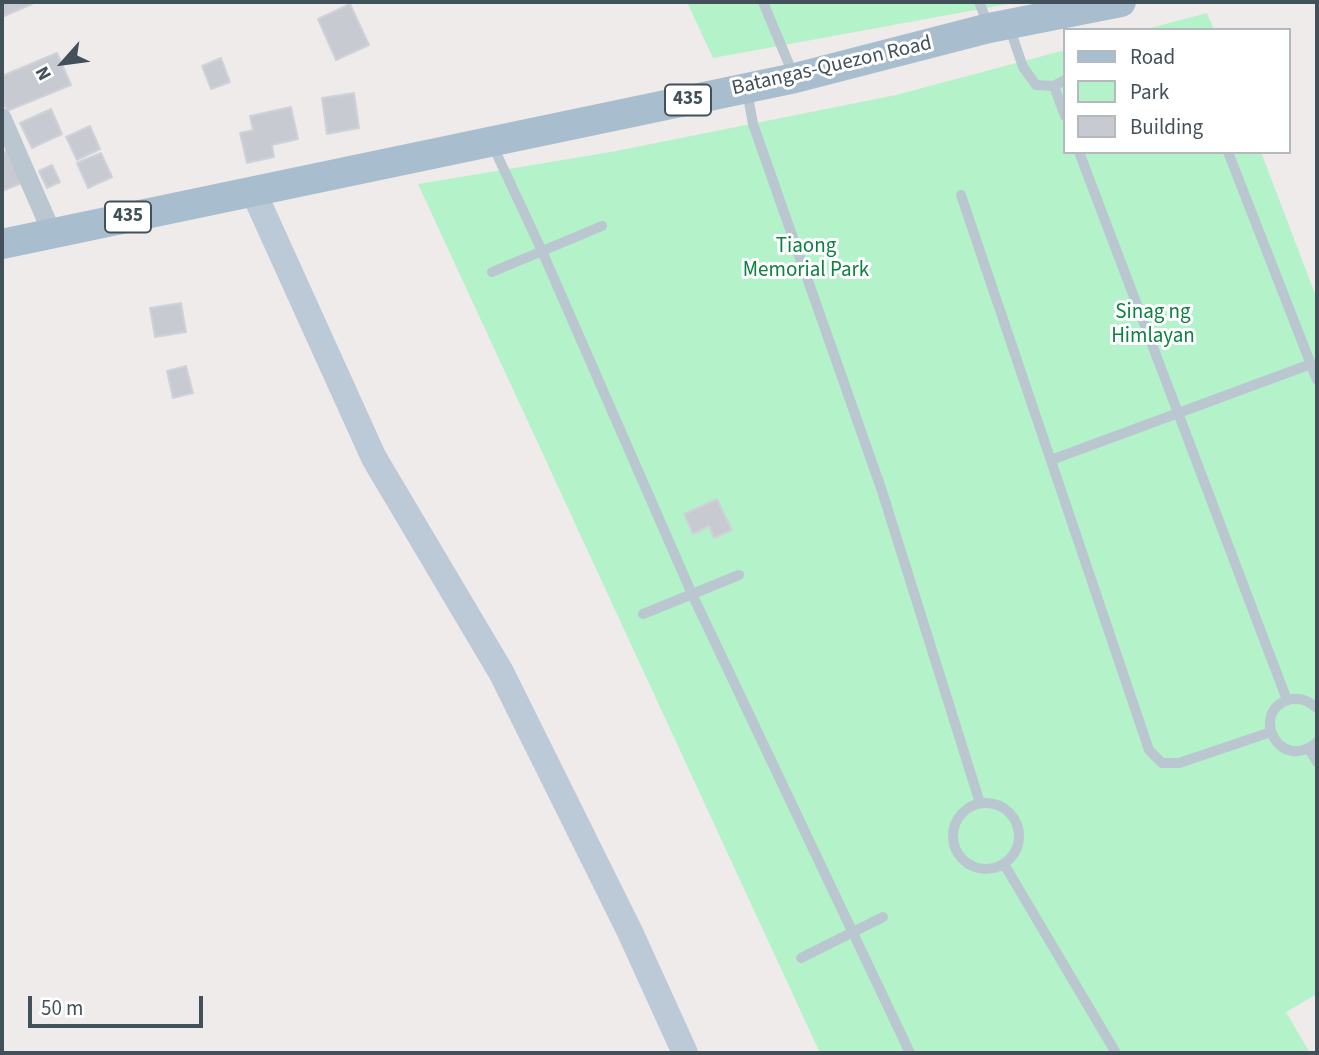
<!DOCTYPE html>
<style>
body{margin:0}
#map{position:relative;width:1319px;height:1055px;overflow:hidden;background:#efebeb;font-family:"Source Sans 3",sans-serif}
canvas{display:block}
.frame{position:absolute;inset:0;border:4px solid #42505a;pointer-events:none}
.legend{position:absolute;left:1063px;top:28px;width:228px;height:126px;box-sizing:border-box;background:#fff;border:2px solid #b3b9bd;margin:0;padding:9px 12px;list-style:none;font-size:21px;color:#42505a}
.legend li{display:flex;align-items:center;gap:14px;height:35px}
.legend b{width:35px;border:2px solid #b3b9bd}
.north{position:absolute;left:28px;top:28px;width:70px;height:70px;-webkit-text-stroke:5px #fff;paint-order:stroke;rotate:242deg;font-size:19px;font-weight:700;line-height:28px;text-align:center;color:#42505a}
.north::after{content:'';display:block;margin:auto;width:24px;height:32px;background:#42505a;clip-path:polygon(50% 0,100% 100%,50% 72%,0 100%)}
.scale{position:absolute;left:28px;top:996px;width:175px;height:32px;box-sizing:border-box;border:4px solid #42505a;border-top:0;padding-left:9px;font-size:21px;line-height:24px;white-space:nowrap;color:#42505a;-webkit-text-stroke:5px #fff;paint-order:stroke}
</style>
<div id="map">
<canvas width="1319" height="1055"></canvas>
<div class="frame"></div>
<ul class="legend">
<li><b style="height:9px;background:#a8bdce"></b>Road</li>
<li><b style="height:19px;background:#b4f2c9"></b>Park</li>
<li><b style="height:19px;background:#c7cbd1"></b>Building</li>
</ul>
<div class="north">N</div>
<div class="scale">50 m</div>
</div>
<script>
const context = document.querySelector('canvas').getContext('2d');
context.lineJoin = 'round';
function fill(path, color) { context.fillStyle = color; context.fill(path, 'evenodd'); }
function strokePath(path, color, width, dash) { context.strokeStyle = color; context.lineWidth = width; context.lineCap = dash ? 'butt' : 'round'; context.setLineDash(dash || []); context.stroke(path); }
function label(font, color, halo, rows, align = 'center') {
  context.font = font + ' "Source Sans 3",sans-serif'; context.lineWidth = 6; context.setLineDash([]); context.textBaseline = 'middle'; context.strokeStyle = halo; context.fillStyle = color; for (const [text, x, y, turn = 0] of rows) {
    context.save(); context.translate(x, y); context.rotate((+turn || 0) * Math.PI / 180); context.textAlign = isNaN(turn) ? turn : align; if (halo) context.strokeText(text, 0, 0); context.fillText(text, 0, 0); context.restore();
  }
}
fill(new Path2D(`
 M687,2H1019L713,58Z
 M1207,13L1214,30H1143Z
 M1065,50V152H1261L1317,299V994L1286,1012L1310,1053H820L418,184L611,152L896,95Z`), '#b4f2c9');
const building = new Path2D(`
 M2,2H31L32,4L2,17Z
 M350,4L369,45L336,60L318,19Z
 M57,53L71,85L7,111L2,98V76Z
 M221,58L230,82L211,89L202,66Z
 M354,93L359,128L327,134L322,98Z
 M291,107L298,139L272,145L274,157L247,163L240,133L253,130L250,116Z
 M51,109L62,134L32,148L20,123Z
 M90,126L100,149L77,160L66,137Z
 M9,150L22,183L2,191V153Z
 M101,153L112,177L88,188L77,163Z
 M52,165L60,182L47,188L39,171Z
 M181,303L186,332L155,337L150,308Z
 M186,366L193,393L173,398L167,371Z
 M717,499L732,530L714,538L709,526L693,534L684,514Z`);
fill(building, '#c7cbd1');
strokePath(building, '#cfd2d8', 2);
strokePath(new Path2D(`
 M763,2L793,74
 M979,2L988,24
 M1010,29L1023,67L1036,85L1054,86L1065,80
 M1054,86L1065,116
 M747,91L753,124L882,491L980,803
 M492,144L542,251L692,594L910,1053
 M1079,152L1287,700
 M1228,152L1317,380
 M961,195L1149,750L1162,763H1179L1271,732
 M492,272L602,226
 M1051,460L1311,364
 M643,614L739,575
 M1317,708C1309,701 1300,696 1288,700C1249,713 1280,774 1317,742
 M1309,749L1317,762
 M953 836a33 33 0 1 1 66 0a33 33 0 1 1-66 0Z
 M1004,864L1116,1053
 M801,958L883,917`), '#bac7d0', 10);
strokePath(new Path2D(`
 M2,118L52,233`), '#bac7d0', 19);
strokePath(new Path2D(`
 M254,193L374,458L501,672L630,932L685,1053`), '#bccad7', 26);
strokePath(new Path2D(`
 M2,244L795,78L989,28L1121,2`), '#a8bdce', 30);
for (const [x, y, w] of [
 [688,100,46],
 [128,217,46]
]) { const box = new Path2D(); box.roundRect(x - w / 2, y - 15.5, w, 31, 5); context.fillStyle = '#fff'; context.fill(box); strokePath(box, '#42505a', 2); }
label('bold 19px', '#42505a', null, [
 ["435",688,100],
 ["435",128,217]
]);
label('21px', '#42505a', '#fff', [
 ["Batangas-Quezon Road",832,67,-13]
]);
label('21px', '#0e8142', '#fff', [
 ["Tiaong",806,247],
 ["Memorial Park",806,271],
 ["Sinag ng",1153,313],
 ["Himlayan",1153,337]
]);
</script>
